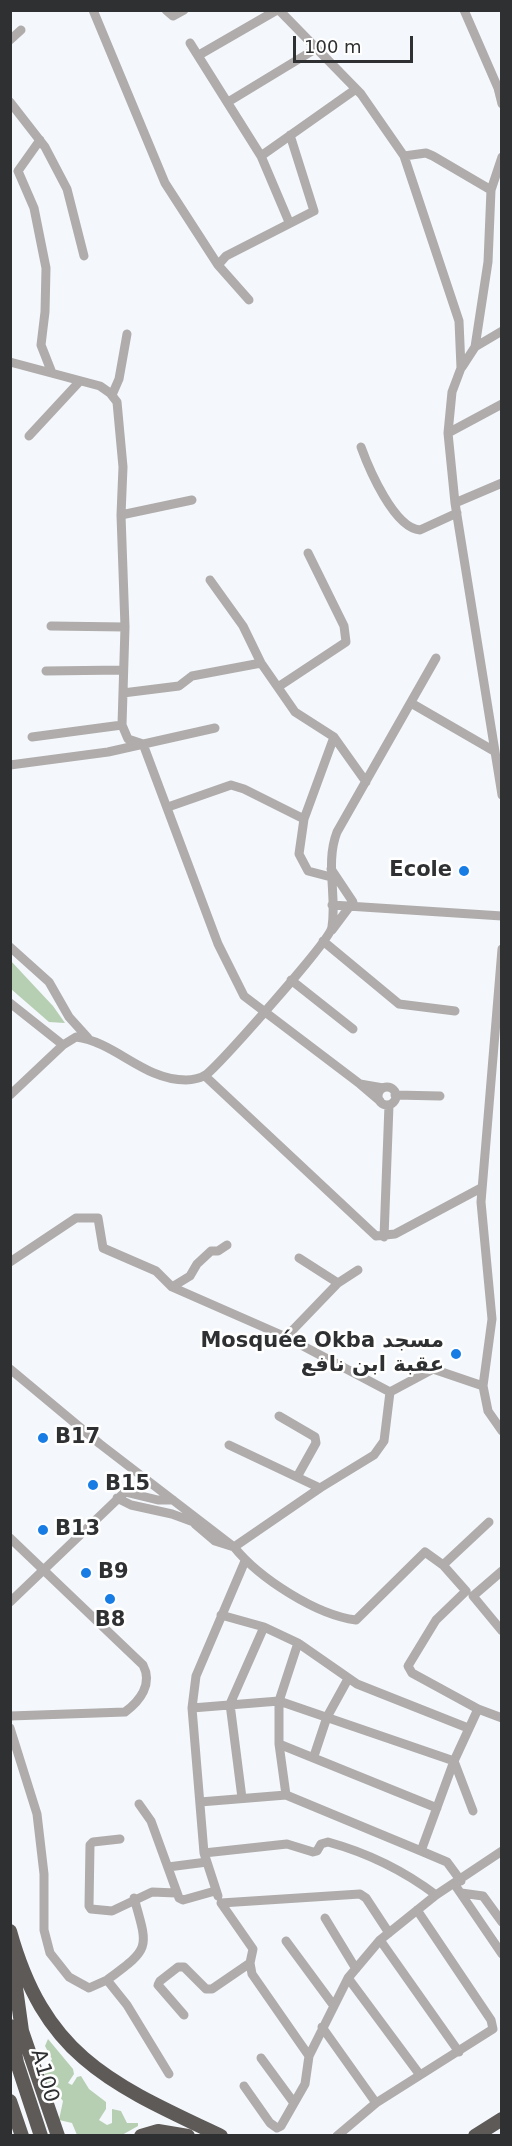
<!DOCTYPE html>
<meta charset="utf-8">
<style>
body{margin:0}
#map{position:relative;width:512px;height:2146px;overflow:hidden;background:#f4f7fb;font-family:"DejaVu Sans",sans-serif}
canvas{display:block}
.frame{position:absolute;inset:0;border:12px solid #2f3032;pointer-events:none}
.scale{position:absolute;left:293px;top:36px;width:120px;height:27px;box-sizing:border-box;border:3px solid #2f3032;border-top:0;padding-left:8px;font-size:18px;line-height:21px;white-space:nowrap;color:#2f3032;-webkit-text-stroke:4px #fff;paint-order:stroke}
</style>
<div id="map">
<canvas width="512" height="2146"></canvas>
<div class="frame"></div>
<div class="scale">100 m</div>
</div>
<script>
const context = document.querySelector('canvas').getContext('2d');
context.lineJoin = 'round';
function fill(path, color) { context.fillStyle = color; context.fill(path, 'evenodd'); }
function strokePath(path, color, width, dash) { context.strokeStyle = color; context.lineWidth = width; context.lineCap = dash ? 'butt' : 'round'; context.setLineDash(dash || []); context.stroke(path); }
function label(font, color, halo, rows, align = 'center') {
  context.font = font + ' "DejaVu Sans","Noto Naskh Arabic",sans-serif'; context.lineWidth = 5; context.setLineDash([]); context.textBaseline = 'middle'; context.strokeStyle = halo; context.fillStyle = color; for (const [text, x, y, turn = 0] of rows) {
    context.save(); context.translate(x, y); context.rotate((+turn || 0) * Math.PI / 180); context.textAlign = isNaN(turn) ? turn : align; if (halo) context.strokeText(text, 0, 0); context.fillText(text, 0, 0); context.restore();
  }
}
fill(new Path2D(`
 M10,960L53,1006L65,1023L49,1022L11,989Z
 M48,2039L73,2069L74,2074L68,2083L72,2085L77,2077L81,2076L89,2089L106,2102V2109L99,2120L107,2125L112,2123V2109L121,2111L127,2123H138V2126L122,2135H77L72,2123L59,2120L63,2101C50,2082 36,2082 52,2059L45,2046Z`), '#b6cfb3');
strokePath(new Path2D(`
 M93,10L165,183L218,265
 M166,10L173,16L184,10
 M279,10L361,94L404,156L459,321L461,368L452,392L448,433L455,503L502,795
 M464,10L498,88L502,104
 M10,40L21,30
 M190,43L261,156L289,222
 M199,55L277,10
 M10,102L45,147L67,189L84,256
 M228,102L317,48
 M40,140L18,171L34,208L46,268L45,312L41,345L52,373
 M261,156L356,89
 M404,156L426,153L433,156L491,190L488,262L475,347
 M491,190L502,157
 M249,300L218,265L226,256L314,211L290,135
 M10,362L100,386L110,393L117,402L123,467L121,515L125,627L122,725L128,739L143,744L218,944L244,996L360,1084
 M462,367L475,347L502,331
 M112,395L119,379L127,334
 M448,433L502,404
 M29,436L80,381
 M361,447C369,469 394,528 420,530L457,513
 M455,503L502,483
 M121,515L192,500
 M210,580L243,626L261,663L295,712L334,737L366,782
 M51,626L125,627
 M46,671L123,670
 M278,687L346,642L344,626L308,553
 M123,693L179,686L192,676L261,663
 M411,703L494,751
 M32,737L122,725
 M10,765L108,752L215,728
 M168,807L231,785L244,789L304,819
 M331,869L353,902L332,930
 M331,877L308,871L299,854L304,819L334,737
 M332,905L502,916
 M323,941L399,1004L455,1011
 M10,947L49,982L69,1017L88,1038
 M502,949L481,1202L492,1319L483,1386L488,1411L502,1431
 M291,980L353,1029
 M10,1003L63,1045
 M205,1076L376,1236L395,1234L481,1188
 M378 1096a9 9 0 1 1 18 0a9 9 0 1 1-18 0Z
 M10,1095L63,1045L76,1037C116,1042 143,1080 186,1080C192,1080 202,1078 207,1074C223,1060 330,941 332,927C337,895 325,863 337,832L436,658
 M395,1095L440,1096
 M380,1101L360,1084L383,1088
 M384,1237L389,1105
 M299,1258L338,1283
 M10,1262L76,1218H98L103,1248L156,1271L172,1287L286,1337L390,1392
 M172,1287L190,1276L197,1264L211,1251H218L227,1245
 M286,1337L338,1283L358,1270
 M10,1369L100,1444L234,1547C259,1578 316,1615 356,1620L425,1552L443,1565L466,1591L436,1620L408,1666L412,1673L478,1709L454,1761L421,1851L286,1795L200,1802
 M390,1392L433,1369L483,1386
 M279,1416L315,1437L316,1443L297,1477
 M229,1445L320,1488
 M117,1498L131,1505L172,1514L199,1524
 M195,1524L215,1541L234,1547L320,1488L374,1455L384,1441L390,1392
 M10,1538L143,1665C153,1684 140,1701 125,1712L10,1716
 M245,1561L196,1676L192,1708L204,1853L287,1844L313,1852L317,1851L321,1844L328,1842C368,1853 403,1870 436,1895
 M443,1565L489,1522
 M502,1571L473,1596L502,1631
 M10,1602L125,1492L158,1500H173
 M221,1615L264,1627L298,1643L357,1684L468,1728
 M192,1708L279,1701L454,1761L473,1811
 M478,1709L502,1718
 M10,1728L37,1814L44,1874V1930L50,1953L69,1977L89,1988L107,1980L127,2005L169,2074
 M279,1744L437,1808
 M314,1756L327,1717L348,1679
 M286,1795L279,1744V1701L298,1643
 M242,1798L230,1704L264,1627
 M139,1804L151,1821L179,1898L183,1900L215,1891
 M120,1839L93,1842L90,1845L89,1906L91,1909L112,1911L152,1892L176,1893
 M421,1851L447,1862L461,1881
 M204,1853L218,1896
 M168,1867L207,1862
 M455,1885L502,1954
 M461,1893L483,1896L502,1922
 M325,1918L356,1969
 M380,1940L459,2052
 M286,1941L334,2006
 M348,1978L420,2075
 M107,1980C150,1948 149,1950 134,1898
 M184,2015L158,1985L160,1981L178,1967H184L206,1989H212L250,1963
 M322,2027L376,2103
 M309,2056L252,1974L250,1963L253,1949L221,1903L360,1894L366,1898L389,1933
 M261,2058L294,2103
 M244,2086L270,2123L277,2128L281,2126L305,2084L309,2056L348,1978L380,1940L436,1895L502,1851
 M337,2136L376,2103L493,2029L491,2020L417,1910`), '#afacab', 9);
strokePath(new Path2D(`
 M10,1931C45,2057 111,2084 221,2136
 M11,1952L22,2031L58,2136
 M10,2026L17,2063L41,2136
 M10,2101L22,2136
 M141,2136L158,2131L188,2136
 M475,2136L502,2119`), '#5e5a57', 14);
for (const [x, y, r, color] of [
 [464,871,6,"#187ce5"],
 [456,1354,6,"#187ce5"],
 [43,1438,6,"#187ce5"],
 [93,1485,6,"#187ce5"],
 [43,1530,6,"#187ce5"],
 [86,1573,6,"#187ce5"],
 [110,1599,6,"#187ce5"]
]) { const dot = new Path2D(); dot.arc(x, y, r, 0, 2 * Math.PI); context.fillStyle = color; context.fill(dot); strokePath(dot, '#fff', 2); }
label('bold 21px', '#2f3032', '#fff', [
 ["Ecole",452,871,"right"],
 ["Mosquée Okba مسجد",444,1342,"right"],
 ["عقبة ابن نافع",444,1366,"right"],
 ["B17",55,1438],
 ["B15",105,1485],
 ["B13",55,1530],
 ["B9",98,1573],
 ["B8",110,1621,"center"]
], 'left');
label('21px', '#2f3032', '#fff', [
 ["A100",44,2076,74]
]);
</script>
